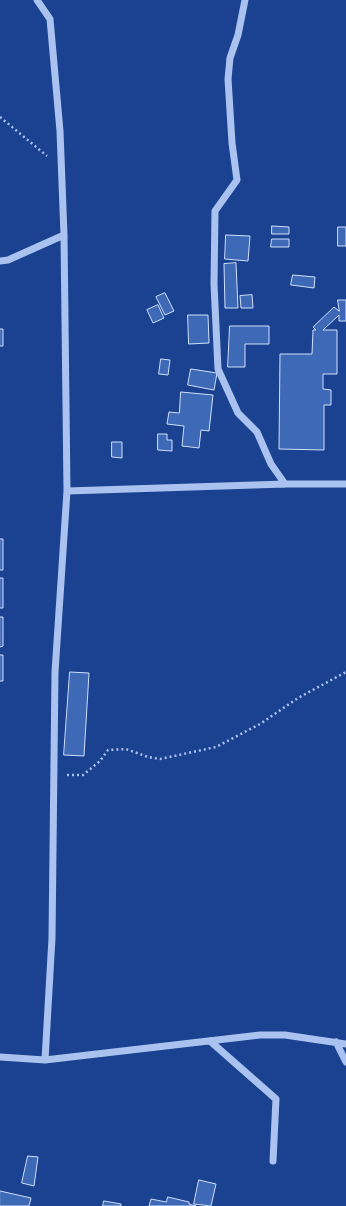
<!DOCTYPE html>
<style>
body{margin:0}
canvas{display:block;background:#1a4291}
</style>
<canvas width="346" height="1206"></canvas>
<script>
const context = document.querySelector('canvas').getContext('2d');
context.lineJoin = 'round';
function fill(path, color) { context.fillStyle = color; context.fill(path, 'evenodd'); }
function strokePath(path, color, width, dash) { context.strokeStyle = color; context.lineWidth = width; context.lineCap = dash ? 'butt' : 'round'; context.setLineDash(dash || []); context.stroke(path); }
const building = new Path2D(`
 M272,226L289,227V234H272Z
 M338,227H346V246H338Z
 M226,235L250,236L248,261L225,259Z
 M272,239H289V247H271Z
 M236,263L238,308H225L224,264Z
 M293,275L315,277L314,288L291,285Z
 M165,293L174,311L165,315L156,297Z
 M252,295L253,308H241L240,296Z
 M338,300H346V321H339V315L323,330H337V374H323V389L331,390V405H324V450L279,449L280,354H312L313,330H316L313,327L334,307L339,311Z
 M158,305L164,318L153,323L147,310Z
 M188,315H208L209,343L189,344Z
 M230,326H269V344H245V367H228Z
 M0,329H3V346H0Z
 M161,359L170,360L168,375L159,374Z
 M191,369L217,373L214,390L188,385Z
 M181,392L213,395L209,431L201,430L199,448L182,446L184,426L167,424L169,412L179,413Z
 M158,434H167V440H172V451L158,450Z
 M112,442H122V458L112,457Z
 M0,539H3V570H0Z
 M0,578H3V608H0Z
 M0,617H3V646L0,647Z
 M0,655H3V681H0Z
 M70,672L89,673L84,756L64,755Z
 M28,1156L38,1157L34,1186L22,1183Z
 M199,1180L216,1184L211,1206L194,1204Z
 M0,1191L31,1198L29,1206H0Z
 M168,1197L189,1202V1204L196,1206H149L151,1199L166,1202Z
 M104,1201L121,1204V1206H103Z`);
fill(building, '#3e69b7');
strokePath(building, '#d0dffa', 1);
strokePath(new Path2D(`
 M0,117L47,156
 M67,775H83L100,761L108,750L126,749L148,757L160,759L216,747L260,724L298,698L346,672`), '#aac2ef', 2.5, [2, 3]);
strokePath(new Path2D(`
 M37,0L50,19L60,131L64,235L67,491L55,672L52,938L45,1060
 M245,0L238,35L230,58L228,79L232,143L237,180L215,211L214,284L218,369L238,413L257,432L271,464L285,484
 M0,261L8,260L64,235
 M67,491L285,484H346
 M210,1041L276,1099L273,1161
 M336,1042L346,1062
 M0,1057L45,1060L260,1035H285L346,1044`), '#aac2ef', 7);
</script>
